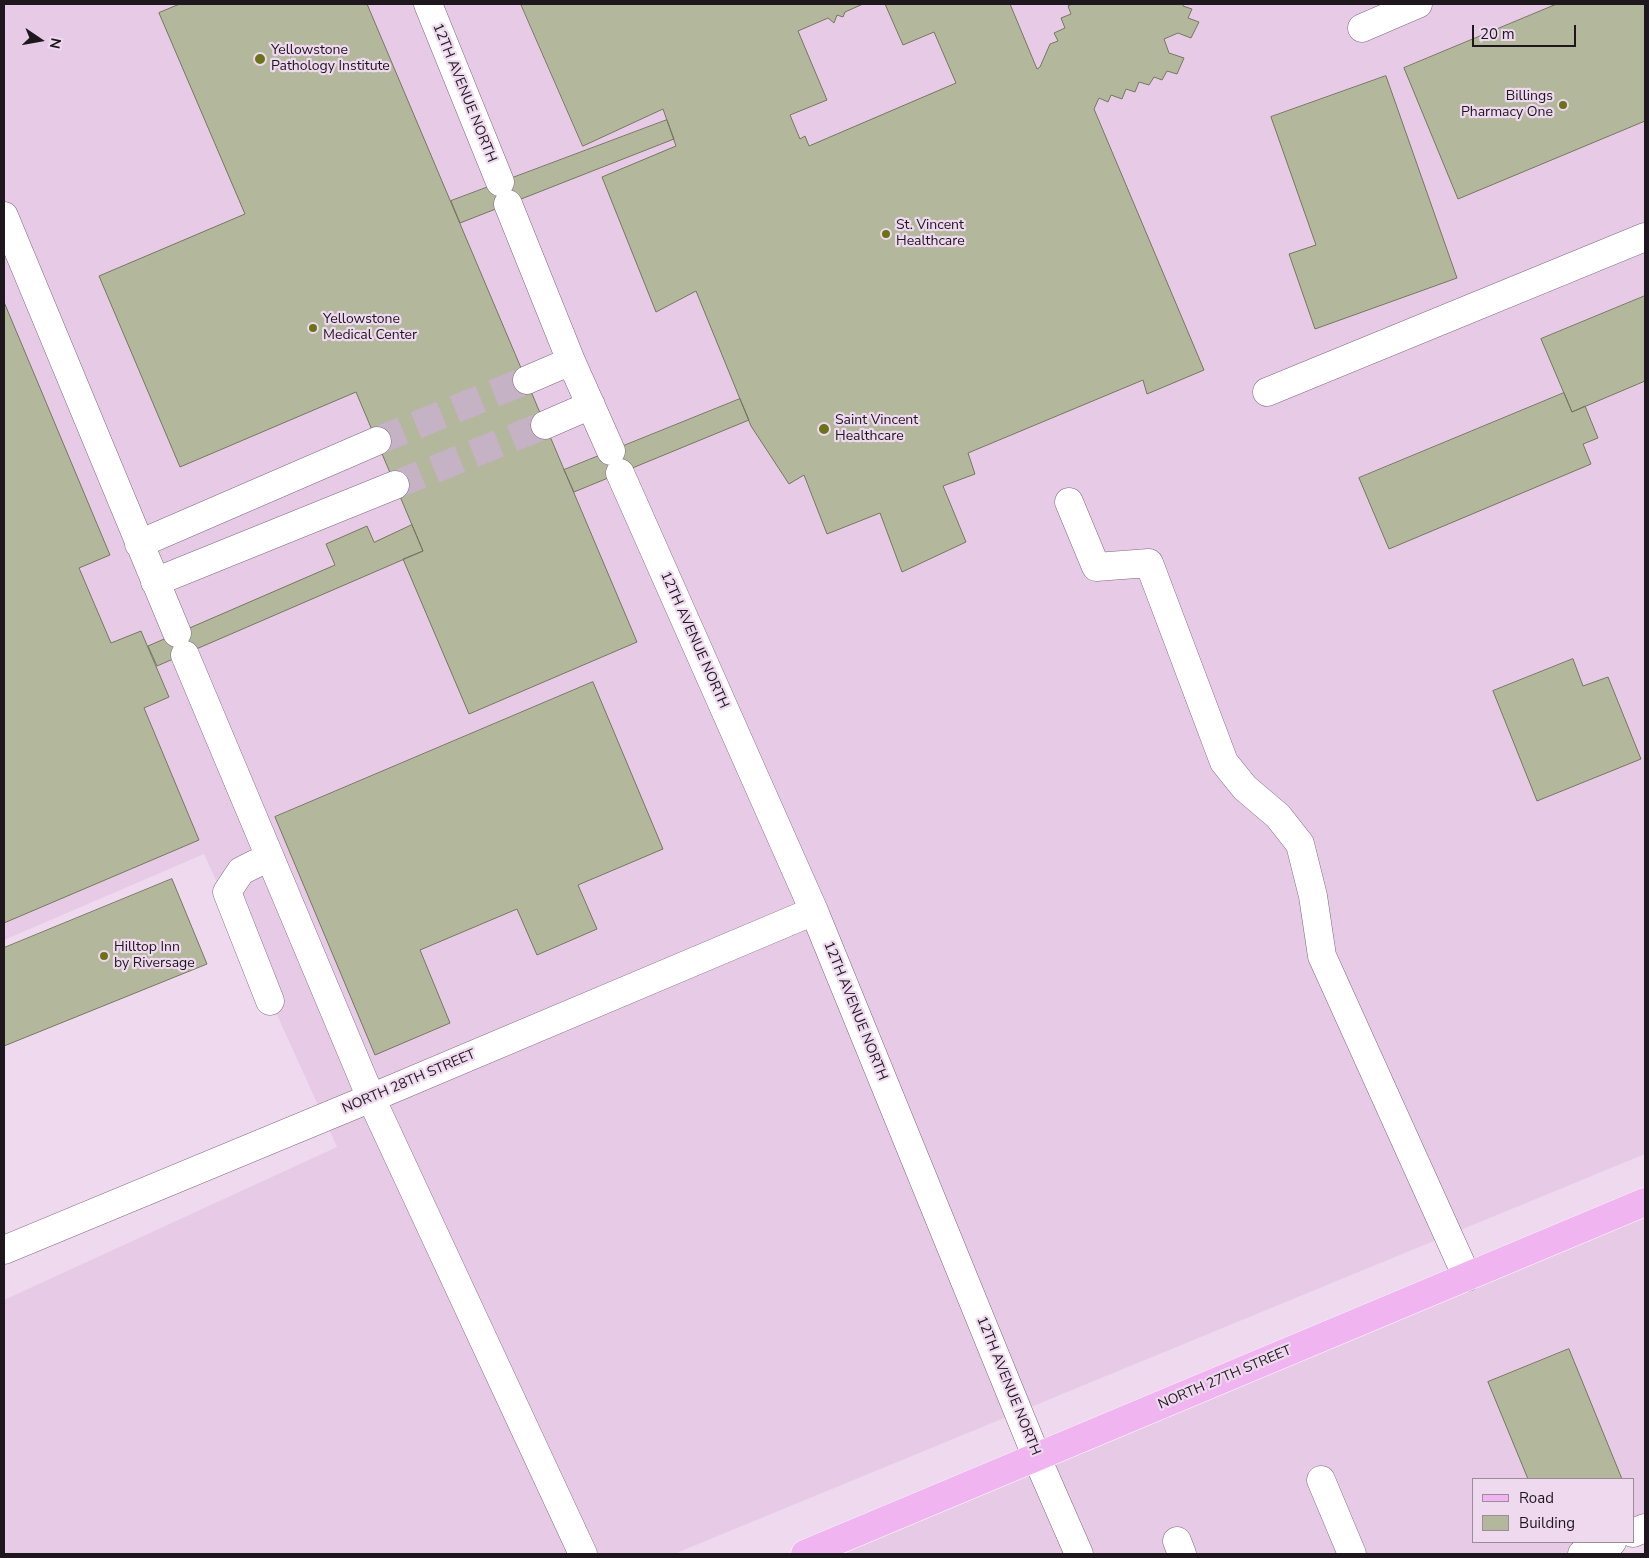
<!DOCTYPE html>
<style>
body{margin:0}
#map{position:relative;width:1649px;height:1558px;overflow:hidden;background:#efd9ef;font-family:"Nunito Sans",sans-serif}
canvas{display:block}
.frame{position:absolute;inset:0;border:5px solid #1e171e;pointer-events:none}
.legend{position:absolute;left:1472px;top:1478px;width:162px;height:65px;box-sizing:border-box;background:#efd9ef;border:1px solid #9b8b9b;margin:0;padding:6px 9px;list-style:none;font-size:15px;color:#1e171e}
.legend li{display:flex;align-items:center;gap:10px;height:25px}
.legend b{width:25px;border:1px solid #9b8b9b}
.north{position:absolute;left:15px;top:15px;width:50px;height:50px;-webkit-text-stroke:4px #efd9ef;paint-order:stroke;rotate:102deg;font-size:14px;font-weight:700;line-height:20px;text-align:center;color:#1e171e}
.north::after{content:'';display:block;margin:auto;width:18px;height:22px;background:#1e171e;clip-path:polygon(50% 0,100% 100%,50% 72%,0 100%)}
.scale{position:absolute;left:1472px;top:25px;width:104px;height:22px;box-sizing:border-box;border:2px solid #1e171e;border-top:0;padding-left:6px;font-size:15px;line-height:18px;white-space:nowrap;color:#1e171e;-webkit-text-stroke:4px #efd9ef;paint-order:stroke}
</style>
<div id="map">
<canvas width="1649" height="1558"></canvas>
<div class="frame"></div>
<ul class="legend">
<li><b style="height:6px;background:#f0b4f1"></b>Road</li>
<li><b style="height:14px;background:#b3b79c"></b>Building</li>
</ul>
<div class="north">N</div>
<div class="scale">20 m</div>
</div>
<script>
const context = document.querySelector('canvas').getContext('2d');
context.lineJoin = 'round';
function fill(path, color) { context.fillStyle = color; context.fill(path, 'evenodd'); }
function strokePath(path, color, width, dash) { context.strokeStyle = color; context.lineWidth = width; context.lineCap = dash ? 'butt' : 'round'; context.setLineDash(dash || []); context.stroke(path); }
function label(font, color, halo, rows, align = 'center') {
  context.font = font + ' "Nunito Sans",sans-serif'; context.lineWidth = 4.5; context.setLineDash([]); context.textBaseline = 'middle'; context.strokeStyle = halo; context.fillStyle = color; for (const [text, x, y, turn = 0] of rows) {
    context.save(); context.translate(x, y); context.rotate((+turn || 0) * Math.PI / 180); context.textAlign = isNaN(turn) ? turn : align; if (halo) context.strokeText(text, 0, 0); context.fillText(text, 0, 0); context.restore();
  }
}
fill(new Path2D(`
 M4,4H1645V1154L674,1554H4V1300L337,1147L204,854L4,940Z
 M1645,1202V1525L1633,1531V1479H1473V1542H1606L1577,1554H805Z`), '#e7cbe6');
const building = new Path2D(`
 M180,4H367L637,642L469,714L403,559L423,551L356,392L180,467L99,276L245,214L159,13Z
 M521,4H863L845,12L843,17L837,15L834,23L828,18L798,31L827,100L790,115L800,139L805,136L809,146L956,83L934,32L903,45L885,4H1010L1037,69L1040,67L1050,44L1058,41L1054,33L1065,28L1061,18L1071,14L1068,6L1072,4H1183V6L1192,9L1188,18L1199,22L1191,38L1178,33L1164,39L1169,53L1184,58L1177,74L1167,71L1162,80L1154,77L1149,85L1139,82L1135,92L1126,89L1122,99L1111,95L1108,102L1099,98L1094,109L1204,370L1147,394L1143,380L968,453L975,474L943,486L966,542L902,572L880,513L827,534L804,475L789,484L751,426L696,291L656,312L602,177L676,146L663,109L583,146Z
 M1557,4H1645V121L1458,199L1404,68Z
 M1386,76L1457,278L1315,329L1289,254L1316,245L1271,117Z
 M667,120L674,139L460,223L451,201Z
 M1645,296V381L1572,412L1541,339Z
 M4,302L110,555L79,568L111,643L141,631L169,697L144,708L199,840L4,923Z
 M1564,393L1572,412L1585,406L1598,438L1583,444L1591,464L1389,549L1359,478Z
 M740,399L749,420L574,492L564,470Z
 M412,525L423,551L157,666L148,646L335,565L326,544L367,526L374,542Z
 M1573,659L1583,686L1608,677L1641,759L1537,801L1493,691Z
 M593,682L663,849L578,885L597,929L537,955L517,909L420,950L450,1023L375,1055L275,817Z
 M172,879L207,964L4,1046V948Z
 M1569,1349L1622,1479H1528L1488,1382Z`);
fill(building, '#b3b79c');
strokePath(building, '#75785f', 1);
strokePath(new Path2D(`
 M377,441L527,380
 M395,485L545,425`), '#c5b2c5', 28, [28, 14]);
const minor = new Path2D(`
 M428,4L500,182
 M1362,28L1418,4
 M508,204L571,361L611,451
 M4,216L177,633
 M527,380L571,361
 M1267,392L1645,237
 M545,425L591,405
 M620,473L814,911L1037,1458L1079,1554
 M1069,502L1096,567L1149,563L1224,762L1245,788L1278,816L1300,844L1313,896L1322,956L1467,1277
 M139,544L377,441
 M155,582L395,485
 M185,655L371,1098L583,1554
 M269,857L241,871L227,892L270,1001
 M4,1250L371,1098L814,911
 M1321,1480L1352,1554
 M1633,1533L1645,1528
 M1177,1541L1182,1554
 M1582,1554L1612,1542`);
const major = new Path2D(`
 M805,1554L1645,1202`);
strokePath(minor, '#7e6a7d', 29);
strokePath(major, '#fff', 29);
strokePath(minor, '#fff', 28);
strokePath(major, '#f0b4f1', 28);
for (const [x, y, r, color] of [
 [260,59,6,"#6c7219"],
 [1563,105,5,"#6c7219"],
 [886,234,5,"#6c7219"],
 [313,328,5,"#6c7219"],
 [824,429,6,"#6c7219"],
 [104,956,5,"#6c7219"]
]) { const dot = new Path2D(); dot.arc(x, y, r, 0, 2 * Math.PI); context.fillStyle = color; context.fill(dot); strokePath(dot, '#efd9ef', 2); }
label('14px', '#1e171e', '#efd9ef', [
 ["Yellowstone",271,51],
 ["Pathology Institute",271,67],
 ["Billings",1553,97,"right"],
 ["Pharmacy One",1553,113,"right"],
 ["St. Vincent",896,226],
 ["Healthcare",896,242],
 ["Yellowstone",323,320],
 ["Medical Center",323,336],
 ["Saint Vincent",835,421],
 ["Healthcare",835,437],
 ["Hilltop Inn",114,948],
 ["by Riversage",114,964]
], 'left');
label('14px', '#1e171e', '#efd9ef', [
 ["12TH AVENUE NORTH",464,93,68],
 ["12TH AVENUE NORTH",694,640,66],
 ["12TH AVENUE NORTH",855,1011,68],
 ["NORTH 28TH STREET",409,1082,-23],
 ["NORTH 27TH STREET",1225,1378,-23],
 ["12TH AVENUE NORTH",1008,1386,68]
]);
</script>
